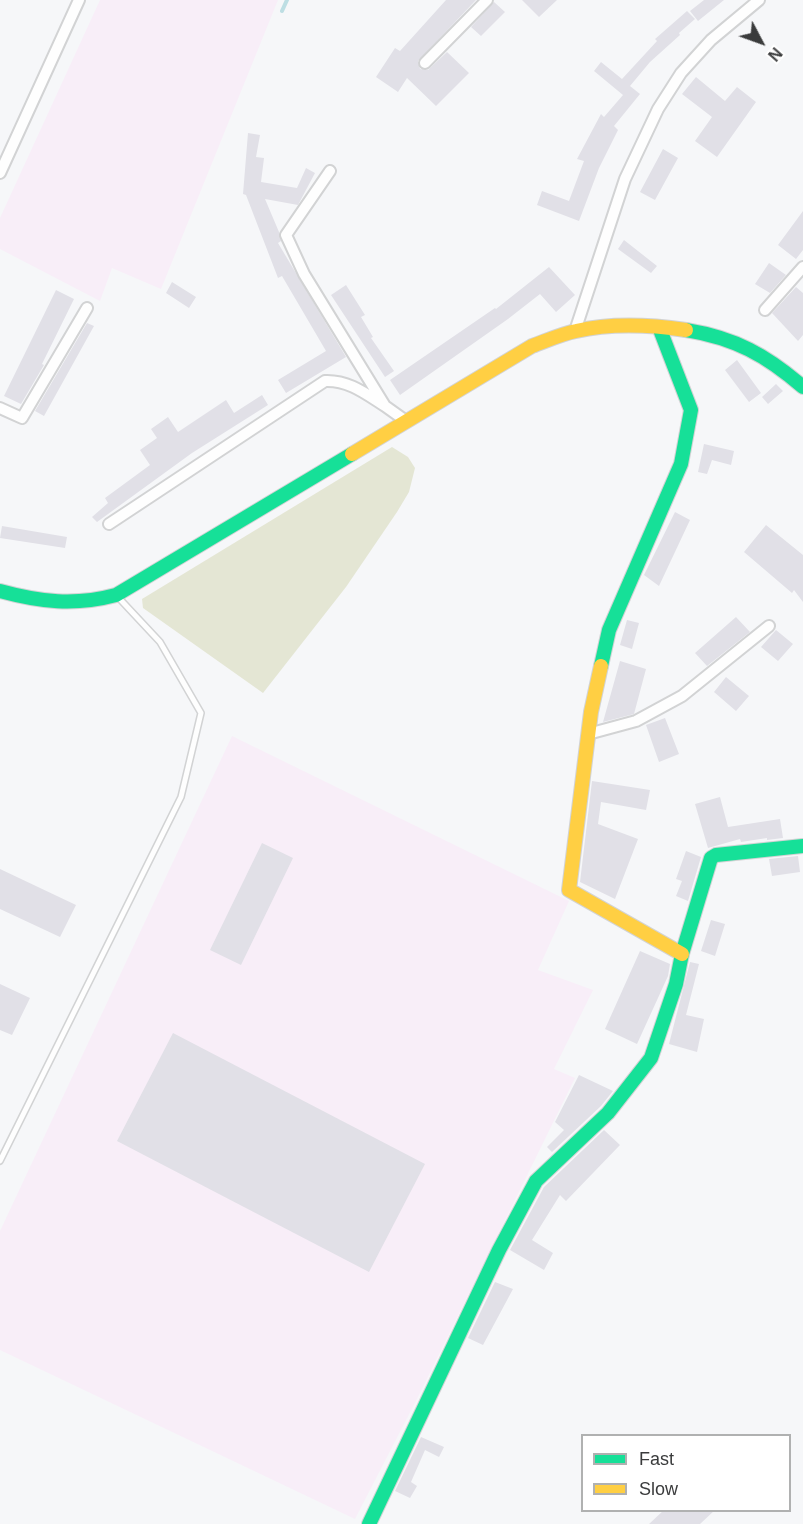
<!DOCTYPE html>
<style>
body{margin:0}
#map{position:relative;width:803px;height:1524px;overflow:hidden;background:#f6f7f9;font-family:Helvetica,sans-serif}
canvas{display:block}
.legend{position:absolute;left:581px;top:1434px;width:210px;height:78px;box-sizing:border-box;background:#fff;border:2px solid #b0b1b1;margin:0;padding:8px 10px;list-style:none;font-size:18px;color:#3a3b3c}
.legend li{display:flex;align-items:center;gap:12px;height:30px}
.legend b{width:30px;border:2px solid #b0b1b1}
.north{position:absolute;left:731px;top:12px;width:60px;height:60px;-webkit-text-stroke:4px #fff;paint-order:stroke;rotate:131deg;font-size:16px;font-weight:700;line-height:24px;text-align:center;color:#3a3b3c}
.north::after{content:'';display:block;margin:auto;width:21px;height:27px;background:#3a3b3c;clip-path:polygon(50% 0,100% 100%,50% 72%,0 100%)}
</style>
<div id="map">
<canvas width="803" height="1524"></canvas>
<ul class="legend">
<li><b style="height:8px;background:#16e098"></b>Fast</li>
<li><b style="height:8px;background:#ffcf43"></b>Slow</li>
</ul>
<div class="north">N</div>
</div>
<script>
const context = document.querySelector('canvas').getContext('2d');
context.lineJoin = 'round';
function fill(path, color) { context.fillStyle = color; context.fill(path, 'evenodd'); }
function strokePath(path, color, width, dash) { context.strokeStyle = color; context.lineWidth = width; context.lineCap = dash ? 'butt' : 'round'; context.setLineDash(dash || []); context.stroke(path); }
fill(new Path2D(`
 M100,0H278L161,289L112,268L100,301L0,249V218Z
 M232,736L569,901L538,970L593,990L554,1069L575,1078L419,1395L355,1519L0,1350V1231Z`), '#f8eef8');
fill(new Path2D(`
 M392,447L408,457L415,468L409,492L397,512L346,587L263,693L143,608L142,599Z`), '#e4e6d4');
strokePath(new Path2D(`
 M282,11L287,0`), '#bddee3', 4);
fill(new Path2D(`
 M446,0H476L418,61L420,69L428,70L447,52L469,73L436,106L407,78L398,92L376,77L395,48L400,51Z
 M522,0H557L539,17Z
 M704,0H724L698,21L690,11Z
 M494,2L505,12L481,36L471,27Z
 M687,11L695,19L679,33L680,35L650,62L630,86L640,94L614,126L618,130L599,168L579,221L537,205L542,191L569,201L584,161L577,159L601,114L604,117L623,95L594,71L601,62L622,79L657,41L655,39Z
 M696,77L725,101L737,87L756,102L717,157L695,141L712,117L682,94Z
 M248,133L260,135L256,157L264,158L261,182L297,188L306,168L315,173L298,205L265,199L279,232L281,241L278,243L346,357L286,393L278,380L326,351L282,276L278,278L246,195L243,194Z
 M663,149L678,158L655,200L640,192Z
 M803,211V250L796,259L778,245Z
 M624,240L657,266L651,273L618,249Z
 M769,263L786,275L770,293L755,284Z
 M549,267L575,295L556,312L540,294L508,319L400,395L390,380L495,308L496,309Z
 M172,282L196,297L189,308L166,293Z
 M346,285L365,315L361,317L373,337L371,338L394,371L385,377L331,295Z
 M796,287L803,293V335L798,341L772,313Z
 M56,290L74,299L42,364L44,365L21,404L4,396Z
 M87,323L94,326L44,416L35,411Z
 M737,360L761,393L749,402L725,370Z
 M776,384L783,391L768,404L762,397Z
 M262,395L268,405L192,453L97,522L92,517L108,503L105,498L150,465L140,450L157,438L151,429L168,417L178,432L226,400L234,413Z
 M704,444L734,451L731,465L712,460L707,474L698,472Z
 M675,512L690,520L659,586L644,575Z
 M766,525L803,555V602L794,590L792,593L744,552Z
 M2,526L67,537L65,548L0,538Z
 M736,617L750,632L707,666L695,653Z
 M627,620L639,623L632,649L620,645Z
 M776,630L793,644L778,661L761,647Z
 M620,661L646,669L634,714L603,722Z
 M726,677L749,696L736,711L714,692Z
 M665,718L679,754L659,762L646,725Z
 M592,781L650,790L646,810L601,802L598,824L638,839L615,899L580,882Z
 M720,797L728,827L780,819L783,838L767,840V838L741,842L740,839L708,848L695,804Z
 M262,843L293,858L241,965L210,950Z
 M686,851L701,857L688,901L676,896L682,881L676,879Z
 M798,856L800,872L772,876L769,859Z
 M0,869L76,905L60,937L0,909Z
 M711,920L725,924L715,956L701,951Z
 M640,951L670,964L668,976L637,1044L605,1029Z
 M690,962L699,964L686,1015L704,1019L697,1052L669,1044Z
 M0,984L30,998L12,1035L0,1030Z
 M173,1033L425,1164L369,1272L117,1141Z
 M579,1075L613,1091L601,1106L552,1152L547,1147L564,1130L555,1122Z
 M604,1130L620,1145L566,1201L560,1195L532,1240L553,1253L544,1270L510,1250L544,1187Z
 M495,1282L513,1289L483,1345L468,1338Z
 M421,1437L444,1447L439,1457L425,1450L411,1482L417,1486L410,1498L395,1491Z
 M664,1510H715L700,1524H649Z`), '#e1e0e7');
const lane = new Path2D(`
 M0,1161L181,797L201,713L160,642L117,596`);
const street = new Path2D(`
 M425,63L487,0
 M330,171L286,235L304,274L385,406L406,421
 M0,173L79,0
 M765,310L803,267
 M575,331L625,179L658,109L681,73L711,40L759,0
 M0,408L22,418L87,308
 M109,524L325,381C349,380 366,394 385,406
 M588,734L636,721L682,696L769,626`);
const fast = new Path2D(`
 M686,330C735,338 766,355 803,387
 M0,591C40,602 75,606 116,595L352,454
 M601,666L609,630L681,464L691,410L659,327
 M369,1524L499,1250L536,1181L608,1113L651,1058L676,984L682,954L711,858L716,855L803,846`);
const slow = new Path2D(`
 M352,454L532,346C546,341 561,334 576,331C611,323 651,325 686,330
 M601,666L591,712L569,890L682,954`);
strokePath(lane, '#d2d3d4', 8);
strokePath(street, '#d2d3d4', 14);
strokePath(fast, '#d2d3d4', 16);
strokePath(slow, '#d2d3d4', 16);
strokePath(lane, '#fefefe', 5);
strokePath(street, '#fefefe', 10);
strokePath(fast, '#16e098', 14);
strokePath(slow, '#ffcf43', 14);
</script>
